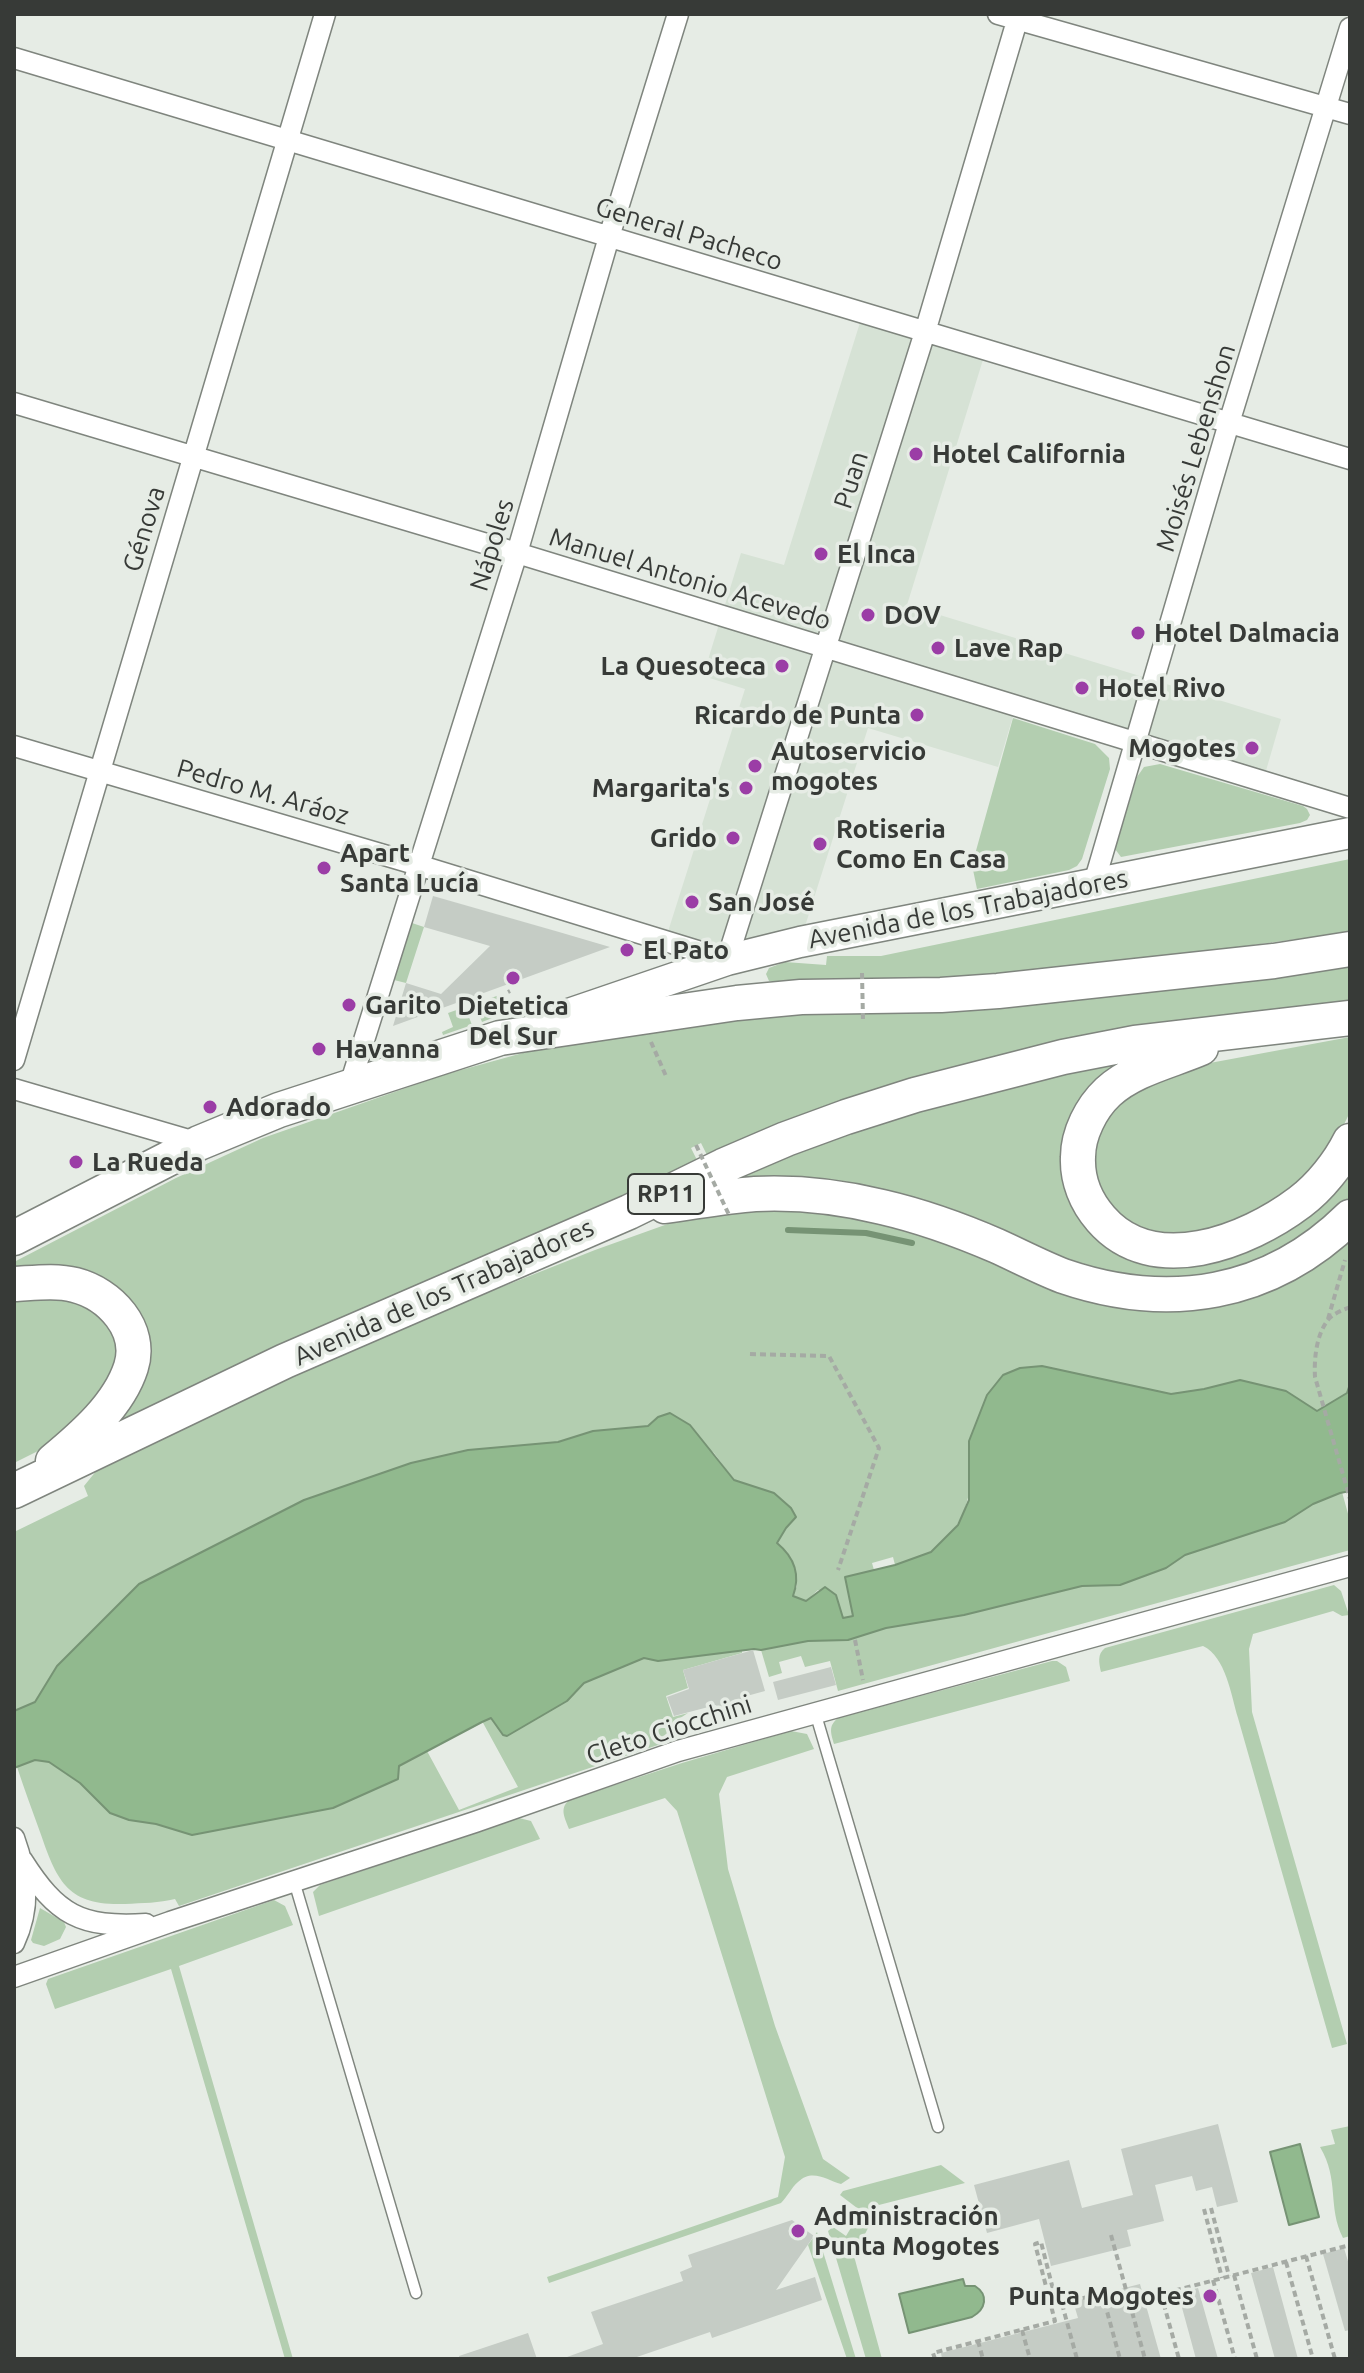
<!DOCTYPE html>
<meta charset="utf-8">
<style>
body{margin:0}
#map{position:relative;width:1364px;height:2373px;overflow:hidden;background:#e6ece5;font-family:Ubuntu,sans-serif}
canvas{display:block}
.frame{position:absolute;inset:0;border:16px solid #373a37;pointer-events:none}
</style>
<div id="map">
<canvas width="1364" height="2373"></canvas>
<div class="frame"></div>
</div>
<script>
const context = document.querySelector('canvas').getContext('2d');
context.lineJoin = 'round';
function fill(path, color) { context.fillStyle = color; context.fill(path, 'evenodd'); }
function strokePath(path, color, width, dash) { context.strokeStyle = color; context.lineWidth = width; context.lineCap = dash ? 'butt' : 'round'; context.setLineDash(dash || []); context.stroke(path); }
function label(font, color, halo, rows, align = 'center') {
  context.font = font + ' Ubuntu,sans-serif'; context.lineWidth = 7; context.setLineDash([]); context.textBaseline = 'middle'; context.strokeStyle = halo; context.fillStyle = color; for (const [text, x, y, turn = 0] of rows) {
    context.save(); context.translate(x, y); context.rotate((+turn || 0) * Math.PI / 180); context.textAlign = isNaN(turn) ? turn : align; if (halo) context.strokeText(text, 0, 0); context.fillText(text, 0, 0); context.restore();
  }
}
fill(new Path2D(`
 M863,313L986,350L907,605L1281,719L1263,781L1016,706L998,767L868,728L800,942L727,960L665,941L745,689L703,676L741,553L784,565Z`), '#d6e2d5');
fill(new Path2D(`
 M1013,718L1095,744L1109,758L1110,769L1082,859L1077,866L1069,870L977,889L972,865Z
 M1160,764L1303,806L1307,809L1310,815L1307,820L1300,823L1121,857L1115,849L1137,777L1144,767Z
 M1350,859V932L1066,970L959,979L782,982L769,981L766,974L769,968L785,962L826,965L827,956H881Z
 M412,923L424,927L406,983L394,980Z
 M1350,966V1000L1133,1029L708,1157L701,1143L691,1148L698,1162L307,1333L96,1434L139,1325L14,1275V1262L176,1178L263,1138L443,1075L559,1043L776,1014L941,1012L999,1009L1276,977Z
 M502,994L508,1012L482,1022L475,1004Z
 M465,1007L472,1025L443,1035L442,1032L453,1027L448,1013Z
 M1350,1037V1112L1334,1145L1322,1162L1258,1215L1171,1240L1112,1216L1086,1157L1117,1097L1199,1065Z
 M1145,1058L1066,1163L1164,1261L1350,1162V1201L1271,1260L1167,1286L737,1180L741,1173L887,1119L1063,1072Z
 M720,1209L854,1212L1140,1303L1350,1232V1384L1347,1393L1317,1411L1286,1391L1204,1389L1171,1394L1043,1366L970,1484C968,1511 955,1535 932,1551C922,1558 906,1561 895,1565L893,1557L872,1563L874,1570L845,1577L854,1616L843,1619L836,1595L818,1590L806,1601L793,1596L797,1586L777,1543L786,1528L796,1517L791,1508L774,1493L734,1480L714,1453L658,1417L648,1426L593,1431L558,1442L468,1450L411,1463L304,1500L139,1584L57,1666L35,1702L14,1711V1532L88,1496L84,1486L97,1470L289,1376L411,1323L595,1250L690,1216Z
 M58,1289L120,1328V1377L46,1447L14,1463V1290Z
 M1342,1492L1350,1521V1550L838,1691L830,1661L805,1667L801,1656L779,1662L782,1673L769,1677L761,1650L808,1641L848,1640L886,1628L964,1615L1082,1586L1120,1585L1166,1568L1185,1555L1285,1522L1313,1504Z
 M1334,1585L1341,1591L1349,1615L1342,1616L1333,1611L1253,1634L1249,1649L1252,1712L1347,2044L1332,2048L1238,1718C1231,1695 1226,1657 1203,1646L1101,1672C1099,1663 1097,1654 1105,1648Z
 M742,1651V1653L683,1670L688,1688L666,1696L673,1717L688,1713L671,1724L664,1743L179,1906L175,1899C159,1903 143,1903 125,1904C67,1906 57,1881 40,1832C32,1810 24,1788 17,1767L35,1760L49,1762L80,1783L110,1813L129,1820L156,1824L192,1835L399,1766L427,1751L459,1810L518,1787L482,1721L491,1718L503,1735L567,1701L584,1683L644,1658L658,1661Z
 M1052,1661H1057L1066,1667L1070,1681L834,1744C831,1733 828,1726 838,1718Z
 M791,1731L807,1734L814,1749L727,1777L719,1794L728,1869L775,2026L823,2159L850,2178L841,2184C827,2180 812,2168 798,2182C791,2188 788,2196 781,2203L549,2283L547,2277L778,2197L785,2157L677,1811L665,1798L569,1829C565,1818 559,1809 569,1800L682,1763Z
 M519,1818L531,1821L540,1839L319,1916L313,1892L320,1885Z
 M274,1900L285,1906L293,1925L179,1966L293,2359H285L171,1969L55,2009L46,1984L48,1979Z
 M40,1908L64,1922L66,1927L60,1939L44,1946L33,1943L31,1940Z
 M1350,2126V2236L1343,2238C1327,2206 1340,2181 1320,2147L1335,2144L1331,2130Z
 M941,2165L965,2183L871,2207V2222L854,2256L882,2359H866L828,2231L833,2227L846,2236L861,2211L840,2195L843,2191Z
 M817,2232L856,2359H847L808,2245Z`), '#b3ceb0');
const water = new Path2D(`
 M1042,1366L1171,1394L1204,1389L1240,1380L1286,1391L1317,1411L1347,1393L1350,1384V1491L1340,1493L1313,1504L1285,1522L1185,1555L1166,1568L1120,1585L1082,1586L964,1615L886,1628L848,1640L808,1641L761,1650L754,1649L658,1661L644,1658L584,1683L567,1701L507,1736L503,1735L491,1718L482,1722L399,1766L398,1779L333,1808L192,1835L156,1824L129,1820L110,1813L80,1783L49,1762L35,1760L14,1768V1711L35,1702L57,1666L139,1584L304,1500L411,1463L468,1450L558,1442L593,1431L648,1426L658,1417L670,1413L690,1425L734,1480L774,1493L791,1508L796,1517L786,1528L777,1543C794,1557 801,1574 793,1596L806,1601L825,1587L836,1595L843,1618L853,1616L845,1577L895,1565L931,1552L958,1525L969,1500V1441L987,1395L1003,1375L1020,1368Z
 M1300,2144L1319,2217L1289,2225L1270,2152Z
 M963,2279L965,2286H975C989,2295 986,2309 972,2317L909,2333L899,2294Z`);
fill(water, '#91b98e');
strokePath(water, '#769374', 2);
strokePath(new Path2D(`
 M788,1230L866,1233L912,1243`), '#769374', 6);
fill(new Path2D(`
 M433,896L559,932L610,947L393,1026L406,983L441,994L490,946L424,927Z
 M753,1650L765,1691L743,1697L747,1709L720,1717L716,1705L674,1716L667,1697L689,1689L683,1670Z
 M831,1667L836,1685L778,1700L773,1682Z
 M1218,2124L1238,2202L1217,2207L1212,2187L1196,2191L1192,2176L1155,2185L1164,2221L1127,2230L1131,2246L1051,2266L1039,2219L987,2233L974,2185L1069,2160L1082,2208L1133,2195L1121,2149Z
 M792,2220L814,2236L776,2290L815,2277L822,2300L712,2338L710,2332L631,2359H568L567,2357L603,2344L591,2312L683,2281L680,2272L692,2267L688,2255Z
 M1344,2248L1350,2268V2330L1345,2331L1323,2254Z
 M1273,2267L1298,2359H1275L1251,2273Z
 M1140,2284L1161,2359H942L941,2353L1078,2318L1073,2301Z
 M1198,2288L1218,2359H1196L1178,2293Z
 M528,2333L537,2359H460L459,2356Z`), '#c5ccc5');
const lane = new Path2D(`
 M815,1712L938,2127
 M294,1881L416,2293`);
const street = new Path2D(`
 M998,14L1350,114
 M14,58L1350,459
 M14,403L517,553L1350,808
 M14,746L418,865L727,960L925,332L1019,14
 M1094,883L1229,423L1350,28
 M14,1060L325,14
 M349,1088L517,553L609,237L678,14
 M14,1089L199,1143
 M14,1838C27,1874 31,1907 14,1943
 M22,1860C57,1915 80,1928 146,1924
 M14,1977L170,1922L475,1822L678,1751L1350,1566`);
const secondary = new Path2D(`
 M551,1020L727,960L800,942L1350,833`);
const primary = new Path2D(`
 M1201,1048C1171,1061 1133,1069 1108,1092C1091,1108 1078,1134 1078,1157C1077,1180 1086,1202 1101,1219C1153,1279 1247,1242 1300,1202C1320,1187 1339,1163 1350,1141
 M665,1206C695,1202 725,1196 755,1194C797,1192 841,1197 882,1207C921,1216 960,1230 997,1246C1019,1256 1040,1267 1063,1276C1168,1312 1270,1296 1350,1217
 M14,1238L199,1143L279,1110L500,1038L737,1003L801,997L941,995L998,991L1274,961L1350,949
 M14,1284C34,1283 56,1280 75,1285C110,1294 143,1329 131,1367C119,1405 83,1436 53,1461
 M14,1491L285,1361L629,1212L723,1166L786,1139L846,1117L915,1095L1063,1057L1135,1043L1350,1018`);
strokePath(lane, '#7f857e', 13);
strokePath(street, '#7f857e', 23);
strokePath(secondary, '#7f857e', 33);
strokePath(primary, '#7f857e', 37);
strokePath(new Path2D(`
 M508,992L510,991
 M651,1042L666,1076
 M1350,1307C1343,1310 1332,1314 1328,1320C1316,1335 1314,1360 1315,1377L1350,1499
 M1328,1319L1345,1260
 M750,1354L829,1356L879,1448L838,1570
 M855,1640L863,1680
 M1211,2208L1229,2276
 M1204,2209L1222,2278
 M1111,2235L1145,2359
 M1306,2256L1335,2359
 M1286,2262L1313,2359
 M1234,2275L1257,2359
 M1213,2280L1235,2359
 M1161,2294L1179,2359
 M1146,2298L1350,2245
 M1062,2304L1077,2359
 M1022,2330L1030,2359
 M978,2341L983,2359
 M935,2359L933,2353L1055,2321L1035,2244L1041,2242L1057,2305L1102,2293L1120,2359`), '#a5aaa4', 4, [6, 4]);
strokePath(lane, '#fff', 10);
strokePath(street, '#fff', 20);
strokePath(secondary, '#fff', 30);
strokePath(primary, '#fff', 34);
strokePath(new Path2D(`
 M862,973L863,1020
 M696,1145L730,1217`), '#a5aaa4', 4, [6, 4]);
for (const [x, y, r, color] of [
 [916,454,8,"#9b3da6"],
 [821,554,8,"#9b3da6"],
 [868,615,8,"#9b3da6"],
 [1138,633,8,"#9b3da6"],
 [938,648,8,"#9b3da6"],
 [782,666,8,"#9b3da6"],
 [1082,688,8,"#9b3da6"],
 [917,715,8,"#9b3da6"],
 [1252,748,8,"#9b3da6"],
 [755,766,8,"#9b3da6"],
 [746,788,8,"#9b3da6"],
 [733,838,8,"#9b3da6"],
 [820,844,8,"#9b3da6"],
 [324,868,8,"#9b3da6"],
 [692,902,8,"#9b3da6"],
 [627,950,8,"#9b3da6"],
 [513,978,8,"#9b3da6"],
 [349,1005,8,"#9b3da6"],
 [319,1049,8,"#9b3da6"],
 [210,1107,8,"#9b3da6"],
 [76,1162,8,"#9b3da6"],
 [798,2231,8,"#9b3da6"],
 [1210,2296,8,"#9b3da6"]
]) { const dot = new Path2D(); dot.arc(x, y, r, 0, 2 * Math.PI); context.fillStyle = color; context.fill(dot); strokePath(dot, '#e6ece5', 3); }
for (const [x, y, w] of [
 [666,1194,76]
]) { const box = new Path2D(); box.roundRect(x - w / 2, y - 20, w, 40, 6); context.fillStyle = '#e6ece5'; context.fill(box); strokePath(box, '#373a37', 2); }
label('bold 24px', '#373a37', null, [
 ["RP11",666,1194]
]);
label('26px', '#373a37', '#e6ece5', [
 ["General Pacheco",689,234,17],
 ["Moisés Lebenshon",1196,448,-73],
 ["Puan",851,480,-72],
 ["Génova",144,529,-73],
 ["Nápoles",492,545,-73],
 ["Manuel Antonio Acevedo",690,579,17],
 ["Pedro M. Aráoz",263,792,16],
 ["Avenida de los Trabajadores",968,909,-11],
 ["Avenida de los Trabajadores",444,1292,-24],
 ["Cleto Ciocchini",669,1730,-18]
]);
label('bold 26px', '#373a37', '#e6ece5', [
 ["Hotel California",932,454],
 ["El Inca",837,554],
 ["DOV",884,615],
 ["Hotel Dalmacia",1154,633],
 ["Lave Rap",954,648],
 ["La Quesoteca",766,666,"right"],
 ["Hotel Rivo",1098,688],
 ["Ricardo de Punta",901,715,"right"],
 ["Mogotes",1236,748,"right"],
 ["Autoservicio",771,751],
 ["mogotes",771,781],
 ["Margarita's",730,788,"right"],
 ["Rotiseria",836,829],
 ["Como En Casa",836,859],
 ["Grido",717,838,"right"],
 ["Apart",340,853],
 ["Santa Lucía",340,883],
 ["San José",708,902],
 ["El Pato",643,950],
 ["Garito",365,1005],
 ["Dietetica",513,1006,"center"],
 ["Del Sur",513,1036,"center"],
 ["Havanna",335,1049],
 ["Adorado",226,1107],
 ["La Rueda",92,1162],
 ["Administración",814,2216],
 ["Punta Mogotes",814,2246],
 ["Punta Mogotes",1194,2296,"right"]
], 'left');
</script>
